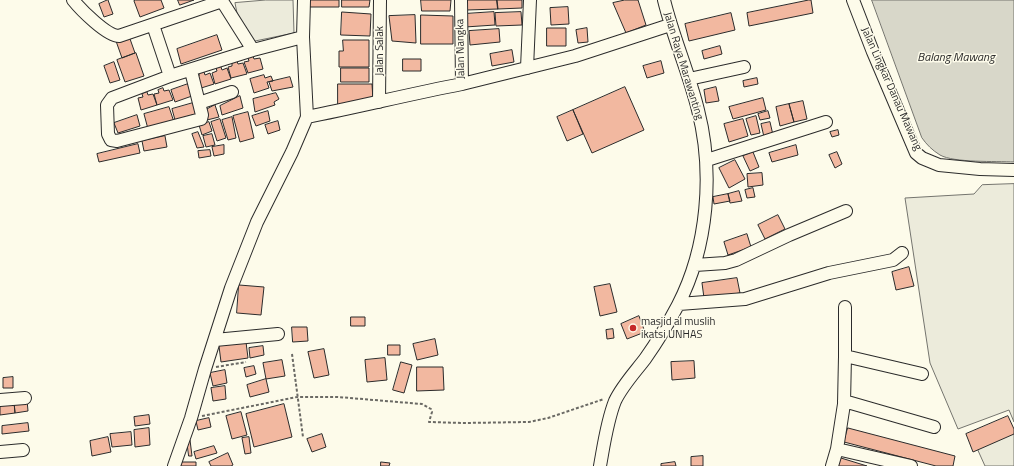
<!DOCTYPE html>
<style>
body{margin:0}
canvas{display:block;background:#fdfbea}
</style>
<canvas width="1014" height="466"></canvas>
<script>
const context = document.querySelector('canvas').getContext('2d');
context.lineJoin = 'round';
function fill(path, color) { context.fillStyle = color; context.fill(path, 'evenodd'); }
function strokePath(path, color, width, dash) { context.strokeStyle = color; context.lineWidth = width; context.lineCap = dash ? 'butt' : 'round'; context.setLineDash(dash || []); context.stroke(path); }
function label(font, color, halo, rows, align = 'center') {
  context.font = font + ' "Titillium Web",sans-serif'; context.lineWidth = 3; context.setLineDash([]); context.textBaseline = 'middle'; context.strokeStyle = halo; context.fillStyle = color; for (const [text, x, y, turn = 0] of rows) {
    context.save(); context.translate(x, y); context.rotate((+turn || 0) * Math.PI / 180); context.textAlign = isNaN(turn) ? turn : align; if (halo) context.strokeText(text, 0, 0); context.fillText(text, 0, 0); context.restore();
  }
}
const green = new Path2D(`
 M266,0H293L294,33L255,41L240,28L235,3Z
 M1014,184V422L1009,410L958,429L930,363L905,198L974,194L982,185Z
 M1014,431V466H985L976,446Z`);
fill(green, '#ecebdb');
strokePath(green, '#74746e', 1);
const water = new Path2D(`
 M872,0H1014V162C996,161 954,163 940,155C932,150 927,145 922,138Z`);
fill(water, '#d8d7c9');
strokePath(water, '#74746e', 1);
const building = new Path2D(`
 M108,0L113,14L104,17L99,4Z
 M136,0H161L164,8L140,17L134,1Z
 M178,0H194L180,5Z
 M309,0H339V7H309Z
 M342,0H370L369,7H342Z
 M421,0H451L450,11H422Z
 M467,0H497L498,9L467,10Z
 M497,0H522V8L498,9Z
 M625,0H638L646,25L626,33L613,3Z
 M809,0H811L813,13L749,26L747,13Z
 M568,7L569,24L551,25L550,8Z
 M342,12L371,14L370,36L341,35Z
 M494,12L495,25L465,27L464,14Z
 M521,12L522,25L496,26L495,13Z
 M731,13L735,30L689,41L685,24Z
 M415,15L416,43L392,41L389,16Z
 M421,15L453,16V44H421Z
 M547,28H566V46H547Z
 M587,28L588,42L578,43L576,30Z
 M499,29L500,42L470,45L469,31Z
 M217,35L222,50L181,64L177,49Z
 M129,36L135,53L122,58L116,41Z
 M343,40H369V67H339V51H343Z
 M720,46L722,54L704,59L702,51Z
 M512,50L514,62L492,66L490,54Z
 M136,53L144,76L125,82L117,60Z
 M253,56L254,59L260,58L263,69L248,73L244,62L249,61L248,58Z
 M403,59H421V71H403Z
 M237,61L238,64L243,63L247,74L231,78L228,67L232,66V63Z
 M661,61L664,73L647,78L643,66Z
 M114,62L120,80L110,83L104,66Z
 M221,67L222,70L227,68L231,79L215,84L212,73L217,71L216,68Z
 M341,68H369V82H341Z
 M204,72L205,75L210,73L214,84L198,89L195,78L199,76V73Z
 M264,75L265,78L271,76L273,81L267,82L269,88L254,93L250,79Z
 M290,77L293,87L272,91L269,82Z
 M757,78L758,84L744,87L743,81Z
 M188,84L192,96L175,102L171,90Z
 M338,84H372L373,100L338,106Z
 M625,87L644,130L592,153L573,110Z
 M716,87L719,101L706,103L704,90Z
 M163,88L164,91L169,90L173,100L157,105L154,94L159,93L158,90Z
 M147,92L148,95L153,94L157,105L141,110L138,98L143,97L142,94Z
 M276,93L279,99L274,102L275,105L255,112L253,99Z
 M240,96L243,108L222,115L220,106Z
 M763,98L766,110L733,119L729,107Z
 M803,101L807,119L794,122L789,104Z
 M193,103L196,114L175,120L172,109Z
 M789,104L794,122L780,126L776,107Z
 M215,105L219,117L207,120L204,111Z
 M169,107L174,122L148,129L144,114Z
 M573,110L583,134L567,141L557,117Z
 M268,111L270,121L256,126L252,116Z
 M768,111L770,118L760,120L758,114Z
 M248,112L254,138L240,142L233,116Z
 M137,115L140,126L118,133L114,123Z
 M756,116L760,133L751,135L746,119Z
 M232,117L236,138L228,140L222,120Z
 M220,119L226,138L217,141L211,122Z
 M743,119L748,136L729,142L724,124Z
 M278,121L280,130L268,134L265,125Z
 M209,122L212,131L202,135L199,125Z
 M770,122L773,135L764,137L761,124Z
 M838,130L839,135L832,137L830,132Z
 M198,132L204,147L197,148L192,134Z
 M212,134L215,145L206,147L203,136Z
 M165,136L167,147L144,151L142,141Z
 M138,144L140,153L99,162L97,154Z
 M224,145V154L214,156L212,147Z
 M796,145L798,155L772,162L769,153Z
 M210,150L211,156L199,158L198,151Z
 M753,152L759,167L750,171L743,156Z
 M837,152L842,164L835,168L829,155Z
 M735,160L745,179L729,188L719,168Z
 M762,173L763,185L748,187L747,174Z
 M753,188L755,197L747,198L745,190Z
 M739,191L742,201L730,203L728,194Z
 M728,194L730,201L714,204L713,197Z
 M778,215L785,229L765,239L758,225Z
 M747,234L751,247L728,255L724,242Z
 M909,267L914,286L896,290L892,272Z
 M737,278L740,293L704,298L702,283Z
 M610,284L617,312L600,316L594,287Z
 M239,285L264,287L261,315L237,313Z
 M639,316L645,332L627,339L621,324Z
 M351,317H365V326H351Z
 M292,327H307L308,341L293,342Z
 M613,329L614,338L607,339L606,330Z
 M435,339L438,355L417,360L413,344Z
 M246,342L248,358L221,362L219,346Z
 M388,345H400V355H388Z
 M263,346L264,355L250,358L249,348Z
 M324,349L329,375L314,378L308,352Z
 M385,358L387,380L367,382L365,360Z
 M282,360L285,376L266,379L263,363Z
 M694,361L695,378L672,380L671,362Z
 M401,362L412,365L404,393L393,390Z
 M254,366L256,374L246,377L244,368Z
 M417,367H443L444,390L417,391Z
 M225,370L227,383L213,386L210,373Z
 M13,377V388H3V378Z
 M266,379L269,392L250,397L247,385Z
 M225,386L226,399L213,401L211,388Z
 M27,400L28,411L15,413L14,402Z
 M14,402L15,413L0,415V404Z
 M284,404L292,437L254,447L246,414Z
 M241,412L247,435L232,439L226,416Z
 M149,415L150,424L135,426L134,417Z
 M1008,416L1014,429V434L973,452L966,434Z
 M209,418L211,427L198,430L196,421Z
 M28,423L29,431L2,434V426Z
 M149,428L150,445L135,447L134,430Z
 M848,428L955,456L953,466H936L844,442Z
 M131,432L132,445L112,447L110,434Z
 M322,434L326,447L312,452L307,439Z
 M108,437L111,452L92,456L90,441Z
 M249,437L251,453L245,454L242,438Z
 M187,440H190L192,456H189Z
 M214,446L217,453L196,459L194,452Z
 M228,453L233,465L231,466H211L209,462Z
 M703,456V466H691V457Z
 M841,458L867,466H838Z
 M179,462H196V466H179Z
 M381,462L390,463L389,466H381Z
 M675,462L676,466H661V464Z`);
fill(building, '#f2b8a0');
strokePath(building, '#2b2b2b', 1);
const minor = new Path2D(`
 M73,0C81,10 107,36 119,36L222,1L253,50
 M853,0L873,52L916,153L922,158L939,165L980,169L1014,170
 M153,25L170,76
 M527,68L530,0
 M191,71L202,115L201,119L117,141L111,140L108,134L107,105L112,98L170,76L253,50L303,37
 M689,79L744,67
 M462,84L575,56L670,25
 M379,102L380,0
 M199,103L232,92
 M307,117C358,107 410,94 462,84L461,0
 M707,160L826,122
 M695,265L725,263L736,260L789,235L846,211
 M679,304L745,299L829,273L893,260L902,253
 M845,307V356L844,404L837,449L911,466
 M215,340L278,334
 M845,356L922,374
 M0,400L25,398
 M844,401L934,427
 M0,452L23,450
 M174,466L191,418L205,369L231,288L257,222L292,152L307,117L303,37L304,0
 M600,466C604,444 607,421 615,401C622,386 635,372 645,359C657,342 668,324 678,305C708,247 714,172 698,110C689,73 673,37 664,0
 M832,466L837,449`);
strokePath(minor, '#2b2b2b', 14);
strokePath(new Path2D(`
 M292,354L303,437
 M216,367L246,362
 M202,416L297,397H338L422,404L431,409L432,412L429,422L464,423L529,422L548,418L604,399`), '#6a6964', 2, [3, 2]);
strokePath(minor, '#fdfbea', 12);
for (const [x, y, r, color] of [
 [633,328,4,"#c62828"]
]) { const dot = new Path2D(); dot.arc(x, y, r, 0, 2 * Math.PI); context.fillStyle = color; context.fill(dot); strokePath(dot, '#fdfbea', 1.5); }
label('11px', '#2b2b2b', '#fdfbea', [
 ["Jalan Nangka",461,49,-91],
 ["Jalan Salak",380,51,-90],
 ["Jalan Raya Marawanting",683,66,73],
 ["Jalan Lingkar Danau Mawang",891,89,66]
]);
label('11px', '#2b2b2b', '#fdfbea', [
 ["masjid al muslih",641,322],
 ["ikatsi UNHAS",641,335]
], 'left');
label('italic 12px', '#2b2b2b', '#fdfbea', [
 ["Balang Mawang",956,58]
]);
</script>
